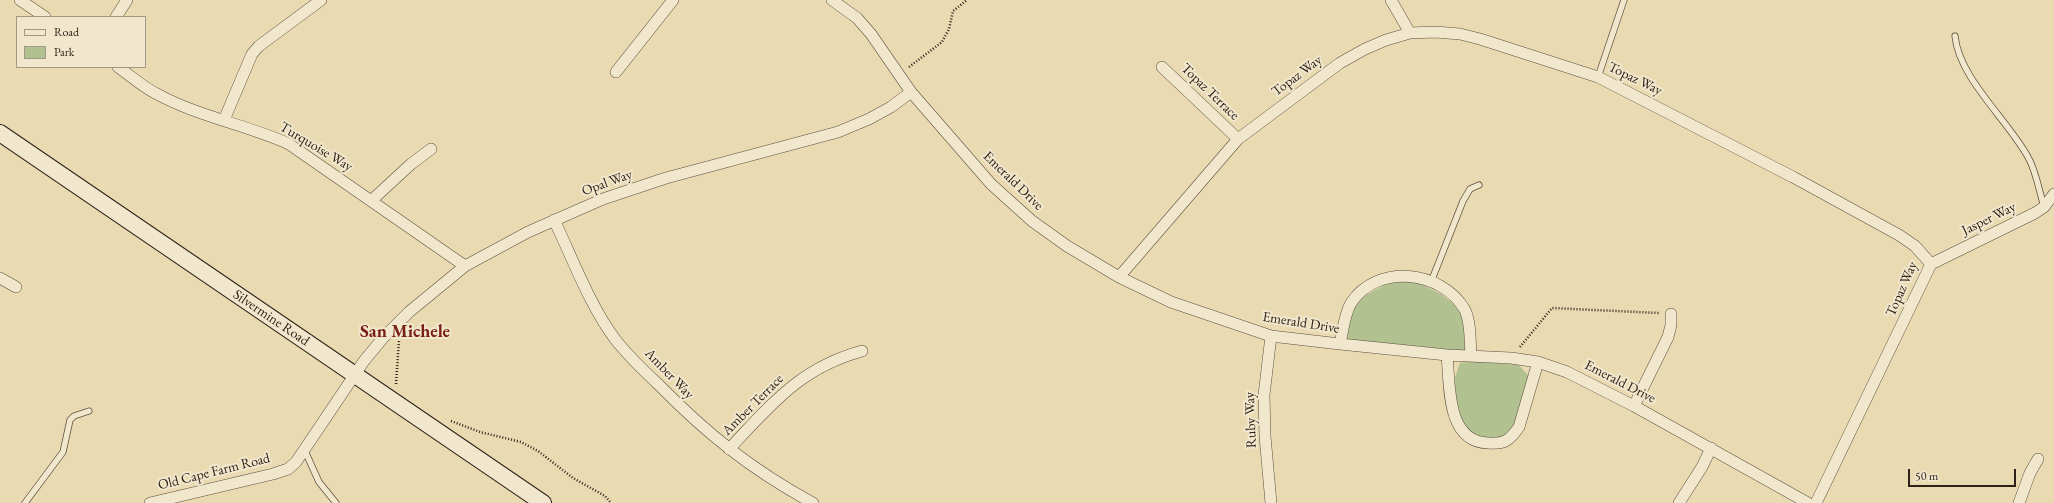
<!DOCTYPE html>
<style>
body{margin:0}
#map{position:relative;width:2054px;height:503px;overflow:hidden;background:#e9dab2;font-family:"EB Garamond",serif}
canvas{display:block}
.legend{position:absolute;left:16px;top:16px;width:130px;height:52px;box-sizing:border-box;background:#f1e7cd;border:1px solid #a39885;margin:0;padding:5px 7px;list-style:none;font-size:12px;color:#2d2118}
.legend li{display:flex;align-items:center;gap:8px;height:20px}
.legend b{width:20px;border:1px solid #a39885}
.scale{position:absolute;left:1908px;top:469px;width:108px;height:18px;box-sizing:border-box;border:2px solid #2d2118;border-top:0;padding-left:5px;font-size:12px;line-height:14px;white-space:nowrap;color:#2d2118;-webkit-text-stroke:3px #f1e7cd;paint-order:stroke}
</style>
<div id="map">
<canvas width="2054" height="503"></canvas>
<ul class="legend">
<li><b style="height:5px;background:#f1e7cd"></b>Road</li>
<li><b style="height:11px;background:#b1c190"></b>Park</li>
</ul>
<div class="scale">50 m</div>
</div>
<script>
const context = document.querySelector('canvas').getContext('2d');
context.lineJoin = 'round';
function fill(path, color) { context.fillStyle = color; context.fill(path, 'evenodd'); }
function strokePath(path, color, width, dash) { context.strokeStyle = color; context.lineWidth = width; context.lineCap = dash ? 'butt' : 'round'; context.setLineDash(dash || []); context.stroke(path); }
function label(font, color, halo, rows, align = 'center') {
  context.font = font + ' "EB Garamond",serif'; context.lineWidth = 4; context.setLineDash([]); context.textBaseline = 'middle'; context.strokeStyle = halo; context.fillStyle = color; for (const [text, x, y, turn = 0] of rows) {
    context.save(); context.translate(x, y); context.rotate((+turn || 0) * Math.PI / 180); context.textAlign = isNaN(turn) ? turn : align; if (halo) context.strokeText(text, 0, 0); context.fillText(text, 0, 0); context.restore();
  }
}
fill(new Path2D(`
 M1410,279L1441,294L1462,311L1466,355L1342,342L1353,301L1385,285Z
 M1475,361L1519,365L1533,381L1520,423L1505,441L1480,442L1454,417L1455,377L1460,363Z`), '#b1c190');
const lane = new Path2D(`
 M1955,36C1959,78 2007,119 2028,157C2036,171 2039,190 2044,207
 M1598,77L1624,0
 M1431,282L1463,201L1470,189L1479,185
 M305,451L319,482L336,503
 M25,503L63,452L70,420L74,416L89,411`);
const street = new Path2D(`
 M20,0L45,17
 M832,0L857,18L871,34L911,92L991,184L1032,221L1067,246L1119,277L1171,302L1271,336L1340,344L1447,355L1511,358L1538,362L1567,372L1634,406L1808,503
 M1391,0L1410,33
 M116,17L127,0
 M118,67C131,76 144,88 159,95C200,117 247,125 289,144L465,266
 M1162,67L1238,139
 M616,72L673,0
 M224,120L252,54L259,46L321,0
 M372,200L411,164L431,149
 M554,220C572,257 590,306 615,339C628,356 644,371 659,385C707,434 752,470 813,503
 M1931,264L2035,213L2044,207L2054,194
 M1119,277L1238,139L1340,63L1365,49L1386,40L1410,33L1435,32L1460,34L1480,39L1598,77L1793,177L1899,235L1915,246L1931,264
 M0,278L16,287
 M1271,336L1264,395L1265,436L1271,503
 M1340,344C1343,331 1344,315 1351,303C1377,263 1442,270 1465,310C1471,323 1470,342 1471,355
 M1447,355C1450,385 1446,442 1488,443C1505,444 1509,441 1519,427L1538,362
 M1634,406L1668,337L1671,325V314
 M729,449C772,404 800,368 862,351
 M150,503L273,474L288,469L296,462L364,361L383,338L409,312L465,266L528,232L603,199L666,178L838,132L869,119L891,107L911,92
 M1679,503L1702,467L1711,448
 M1816,503L1931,264
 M2019,503L2030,473L2038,459`);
const secondary = new Path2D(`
 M0,133L543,503`);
strokePath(lane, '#5c4f3e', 7);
strokePath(street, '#5c4f3e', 12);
strokePath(secondary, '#2d2118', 18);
strokePath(new Path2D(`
 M909,67L942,42L949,29L953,11L967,0
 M1520,347L1552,308L1659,313
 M396,384L399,340
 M451,421L480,432L521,442L538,451L573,478L605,496L611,503`), '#2d2118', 2.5, [1, 2]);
strokePath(lane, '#f1e7cd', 5.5);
strokePath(street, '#f1e7cd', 11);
strokePath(secondary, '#f1e7cd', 16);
label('14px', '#2d2118', '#f1e7cd', [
 ["Topaz Way",1297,76,-37],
 ["Topaz Way",1635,79,26],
 ["Topaz Terrace",1210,92,44],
 ["Turquoise Way",316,147,31],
 ["Emerald Drive",1013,181,44],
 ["Opal Way",607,183,-20],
 ["Jasper Way",1989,219,-26],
 ["Topaz Way",1902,289,-66],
 ["Silvermine Road",271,318,34],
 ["Emerald Drive",1301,323,9],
 ["Amber Way",669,374,46],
 ["Emerald Drive",1620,382,27],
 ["Amber Terrace",753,405,-45],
 ["Ruby Way",1251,420,-92],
 ["Old Cape Farm Road",214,472,-14]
]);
label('bold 18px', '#7a1f14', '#f1e7cd', [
 ["San Michele",405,332]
]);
</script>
